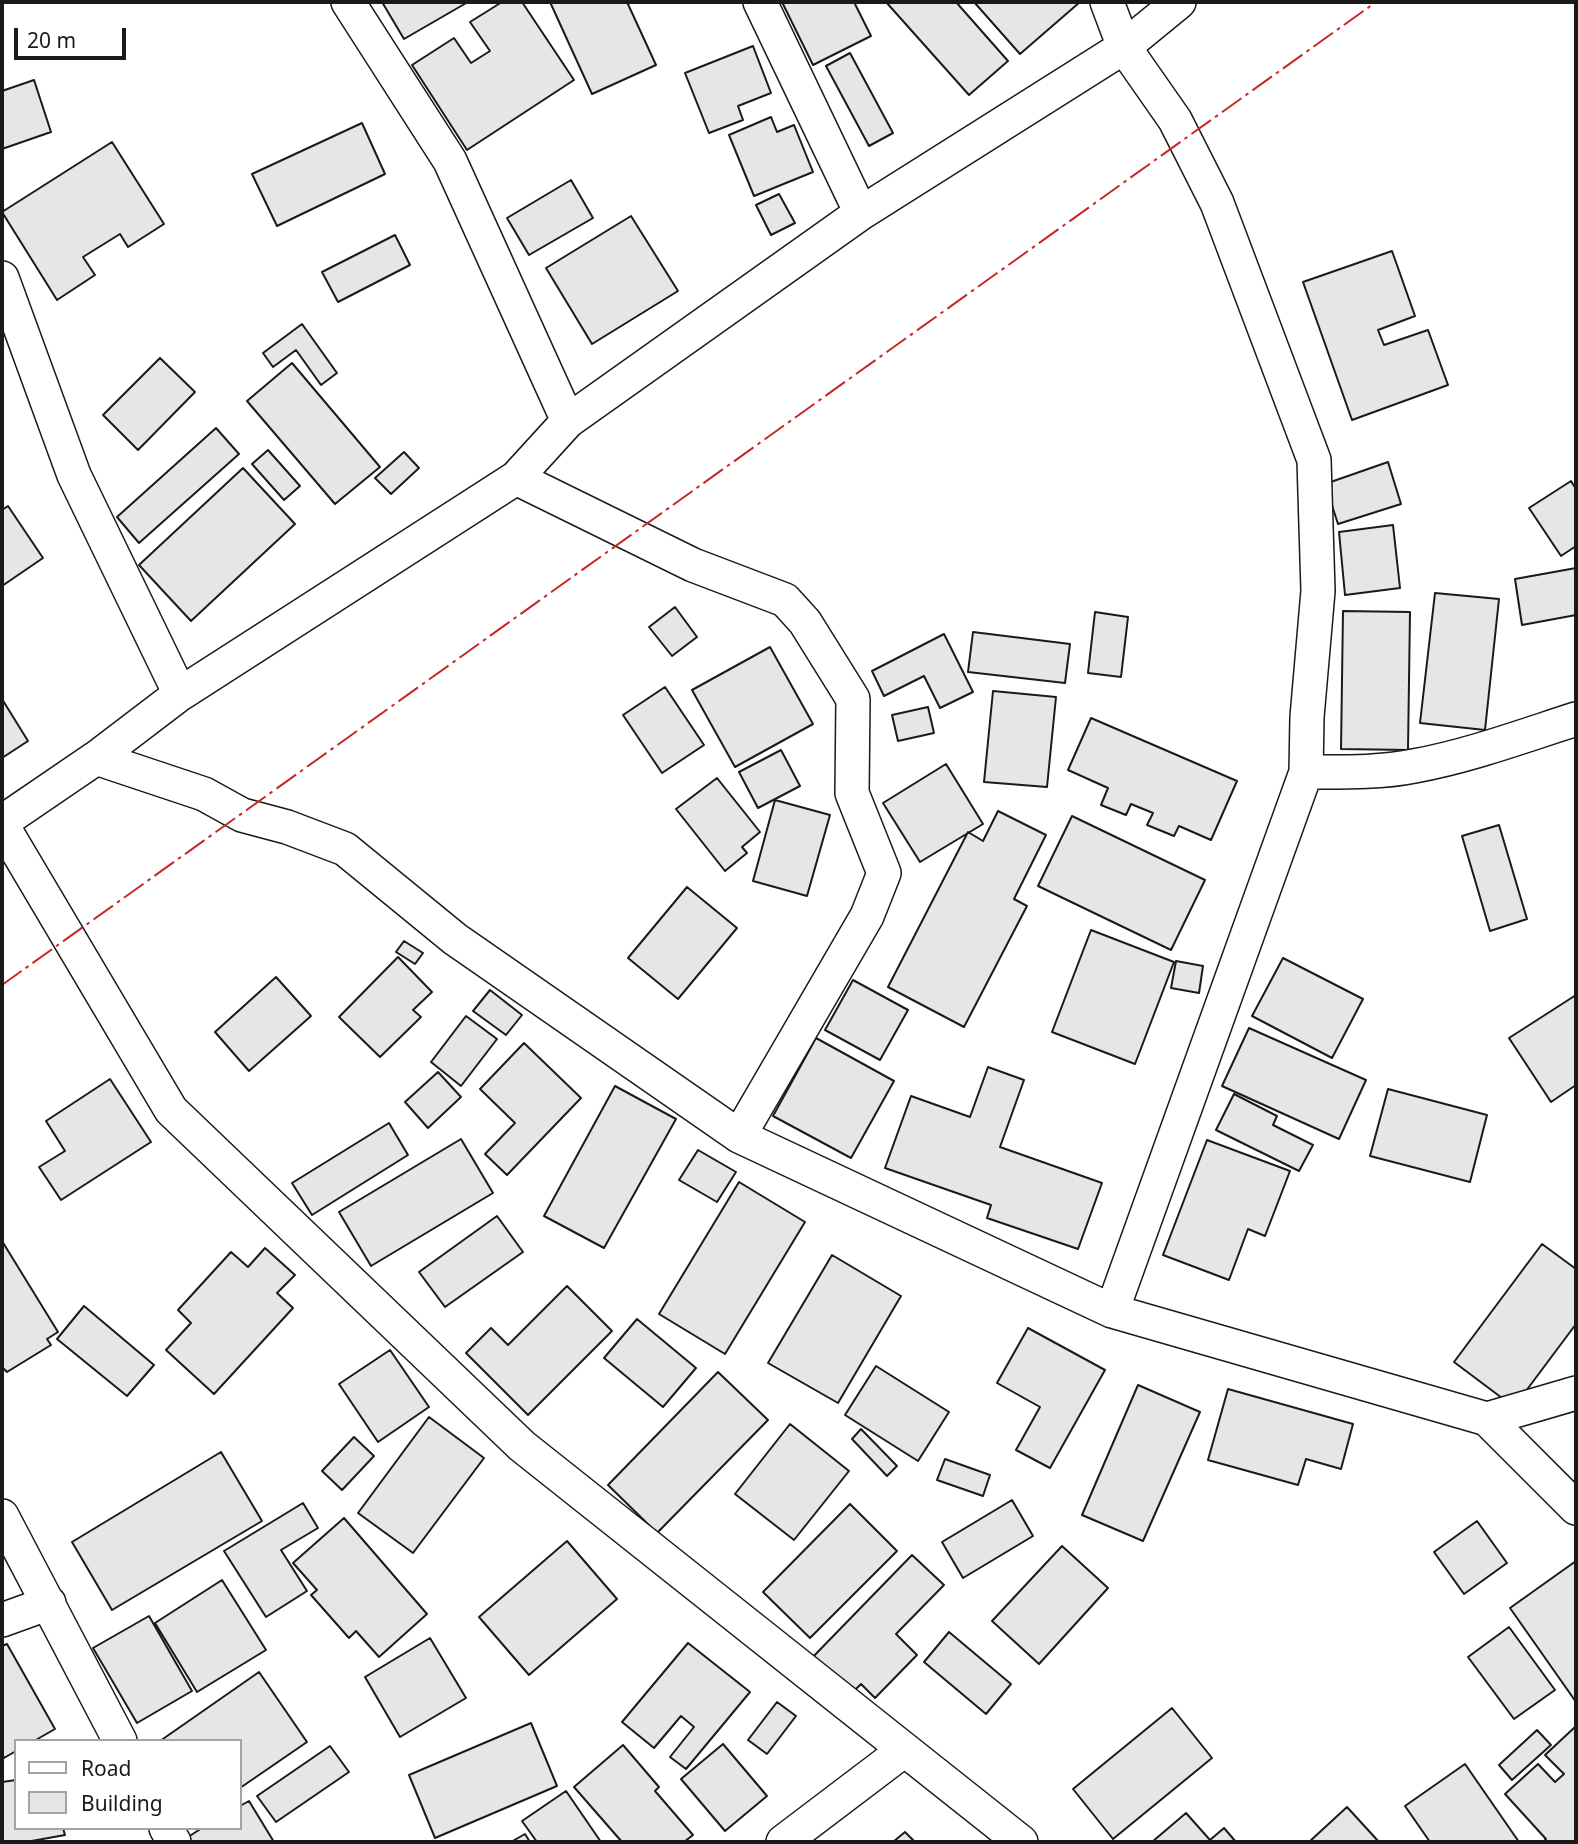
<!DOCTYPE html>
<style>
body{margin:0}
#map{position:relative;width:1578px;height:1844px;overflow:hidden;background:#fff;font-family:"Noto Sans",sans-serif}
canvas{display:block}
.frame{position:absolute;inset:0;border:4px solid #1a1a1a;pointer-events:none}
.legend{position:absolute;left:14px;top:1739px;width:228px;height:91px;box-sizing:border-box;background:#fff;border:2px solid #a3a3a3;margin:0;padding:9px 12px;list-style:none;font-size:21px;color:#1a1a1a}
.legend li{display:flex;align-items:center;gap:14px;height:35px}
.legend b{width:35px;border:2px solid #a3a3a3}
.scale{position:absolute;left:14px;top:28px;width:112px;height:32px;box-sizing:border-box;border:4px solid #1a1a1a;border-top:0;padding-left:9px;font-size:21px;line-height:24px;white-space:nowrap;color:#1a1a1a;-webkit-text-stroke:5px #fff;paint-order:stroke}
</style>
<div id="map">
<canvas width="1578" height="1844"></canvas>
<div class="frame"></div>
<ul class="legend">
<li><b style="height:9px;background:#fff"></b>Road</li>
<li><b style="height:19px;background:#e6e6e6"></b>Building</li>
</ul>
<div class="scale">20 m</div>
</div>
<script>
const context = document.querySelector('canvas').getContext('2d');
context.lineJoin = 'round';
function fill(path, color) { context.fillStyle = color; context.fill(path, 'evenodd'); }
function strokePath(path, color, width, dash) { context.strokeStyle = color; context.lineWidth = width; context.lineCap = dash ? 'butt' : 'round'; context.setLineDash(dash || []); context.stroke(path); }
const building = new Path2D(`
 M382,2H468L404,39Z
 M502,2H522L574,80L467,150L412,65L454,38L471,63L490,51L470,22Z
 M550,2H627L656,65L592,94Z
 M782,2H854L871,36L813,65Z
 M886,2H956L1008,61L969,95Z
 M974,2H1080L1020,54Z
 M753,46L771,93L738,106L743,120L709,133L685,73Z
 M850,53L893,133L869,146L826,66Z
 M34,80L51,132L2,149V91Z
 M771,117L777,132L794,125L813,172L754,196L729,135Z
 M362,123L385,174L277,226L252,174Z
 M112,142L164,224L128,247L120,234L83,257L95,275L57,300L2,212Z
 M571,180L593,218L529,255L507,218Z
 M779,194L795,223L771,235L756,205Z
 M631,216L678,291L592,344L546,268Z
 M395,235L410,265L338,302L322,272Z
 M1392,251L1415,316L1378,330L1384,345L1428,330L1448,385L1352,420L1303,282Z
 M302,324L337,373L321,385L296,350L273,367L263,353Z
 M160,358L195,392L138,450L103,415Z
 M292,363L380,467L335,504L247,401Z
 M216,428L239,454L139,543L117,517Z
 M268,450L300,486L284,500L252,464Z
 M404,452L419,468L391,494L375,478Z
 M1388,462L1401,504L1338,524L1325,484Z
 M243,468L295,524L191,621L139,565Z
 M1571,481L1576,489V546L1561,556L1529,508Z
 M8,506L43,558L2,586V510Z
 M1393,525L1400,588L1345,595L1339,532Z
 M1576,568V615L1522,625L1515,579Z
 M1435,593L1499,599L1485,730L1420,723Z
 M675,607L697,637L672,656L649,627Z
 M1343,611L1410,612L1408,750L1341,749Z
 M1095,612L1128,617L1121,677L1088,673Z
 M973,632L1070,644L1065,683L968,672Z
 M944,634L973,692L940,708L924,676L884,696L872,671Z
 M770,647L813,724L735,767L692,690Z
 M665,687L704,745L662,773L623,715Z
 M993,691L1056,697L1047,787L984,782Z
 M2,699L28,741L2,758Z
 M928,707L934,733L898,741L892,715Z
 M1091,718L1237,781L1211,840L1179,826L1174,836L1147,825L1153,813L1131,804L1126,815L1101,805L1108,788L1068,770Z
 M781,750L800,786L758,808L739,772Z
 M946,764L983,824L920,862L883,803Z
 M717,778L760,832L742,847L747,853L725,871L676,809Z
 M775,800L830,815L807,896L753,881Z
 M998,811L1046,835L1014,899L1027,906L964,1027L888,987L968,832L983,841Z
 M1072,816L1205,880L1171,950L1038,886Z
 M1499,825L1527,919L1490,931L1462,836Z
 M687,887L737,928L678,999L628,958Z
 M1091,930L1174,962L1135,1064L1052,1032Z
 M404,941L423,953L415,964L396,952Z
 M398,957L432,992L413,1010L421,1017L380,1057L339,1017Z
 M1283,958L1363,999L1332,1058L1252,1016Z
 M1176,961L1203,966L1199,993L1171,988Z
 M276,977L311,1016L249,1071L215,1032Z
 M853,980L908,1010L880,1060L825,1030Z
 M490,990L522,1015L506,1035L473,1011Z
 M1576,995V1085L1551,1102L1509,1038Z
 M466,1016L497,1039L461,1086L431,1062Z
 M1249,1028L1366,1080L1339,1139L1222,1086Z
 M816,1038L894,1081L851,1158L773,1116Z
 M524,1043L581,1098L507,1175L485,1154L515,1123L480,1089Z
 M988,1067L1024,1080L1000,1147L1102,1183L1078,1249L987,1218L991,1205L885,1168L911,1096L970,1117Z
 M438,1072L461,1097L428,1128L405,1102Z
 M110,1079L151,1142L61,1200L39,1167L65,1151L46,1121Z
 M615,1086L676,1119L604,1248L544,1216Z
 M1388,1089L1487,1115L1470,1182L1370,1156Z
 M1234,1094L1277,1116L1273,1125L1313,1145L1299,1171L1216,1130Z
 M389,1123L408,1155L312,1215L292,1183Z
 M461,1139L493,1193L371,1266L339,1212Z
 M1207,1140L1290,1171L1265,1236L1248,1229L1229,1280L1163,1255Z
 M698,1150L736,1172L717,1202L679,1180Z
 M739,1182L805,1222L725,1354L659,1314Z
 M497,1216L523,1252L445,1307L419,1272Z
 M2,1241L58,1332L47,1339L51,1345L7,1372L2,1367Z
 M1542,1244L1576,1269V1324L1514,1407L1454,1362Z
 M265,1248L295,1275L277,1293L293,1308L214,1394L166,1350L191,1323L178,1310L231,1252L248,1267Z
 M832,1255L901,1296L838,1403L768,1363Z
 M567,1286L612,1331L528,1415L466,1353L491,1328L508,1345Z
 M84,1306L154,1365L127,1396L57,1339Z
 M637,1319L696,1368L663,1407L604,1358Z
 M1028,1328L1105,1370L1050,1468L1016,1450L1040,1407L997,1383Z
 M390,1350L429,1407L378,1442L339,1384Z
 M876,1366L949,1412L918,1461L845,1415Z
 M718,1372L768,1420L657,1533L608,1485Z
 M1138,1385L1200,1412L1143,1541L1082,1515Z
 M1228,1389L1353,1424L1341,1469L1306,1459L1298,1485L1208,1460Z
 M429,1417L484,1458L413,1553L358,1513Z
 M790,1424L849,1471L794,1540L735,1494Z
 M861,1429L897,1466L887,1476L852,1439Z
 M354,1437L374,1456L342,1490L322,1471Z
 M221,1452L262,1521L112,1610L72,1542Z
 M945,1459L990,1475L983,1496L937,1480Z
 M1012,1500L1033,1536L963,1578L942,1542Z
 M303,1503L318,1528L281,1550L307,1591L266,1617L224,1551Z
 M850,1504L897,1551L810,1638L763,1592Z
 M344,1518L427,1614L379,1657L356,1631L349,1638L311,1595L317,1590L293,1563Z
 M1477,1521L1507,1563L1464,1594L1434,1552Z
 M567,1541L617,1599L529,1675L479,1617Z
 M1062,1546L1108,1588L1039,1664L992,1621Z
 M912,1555L944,1585L896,1634L917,1655L875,1698L861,1684L846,1699L808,1662Z
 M1576,1561V1702L1510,1608Z
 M222,1580L266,1650L197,1692L155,1623Z
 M149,1616L192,1691L137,1723L93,1648Z
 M1509,1627L1555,1690L1514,1719L1468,1657Z
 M949,1632L1011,1684L986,1714L924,1662Z
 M430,1638L466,1698L400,1737L365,1677Z
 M688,1643L750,1692L686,1769L670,1757L694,1727L681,1716L654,1748L622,1722Z
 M7,1644L55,1729L34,1741H16V1751L4,1758L2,1753V1646Z
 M259,1672L307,1742L240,1788V1741H160Z
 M777,1702L796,1716L767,1754L748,1740Z
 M1172,1708L1212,1758L1113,1839L1073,1789Z
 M531,1723L557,1786L435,1838L409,1775Z
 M1575,1727L1576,1842H1543L1546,1839L1505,1794L1538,1764L1555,1782L1564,1774L1545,1755Z
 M1537,1730L1551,1745L1512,1780L1499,1765Z
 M723,1744L767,1796L725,1831L681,1779Z
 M623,1745L659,1787L655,1791L693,1835L684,1842H622L574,1787Z
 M330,1746L349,1772L276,1822L257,1796Z
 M1465,1764L1519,1842H1430L1405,1806Z
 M16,1780V1828H63L65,1835L26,1842H2V1782Z
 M566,1791L601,1842H537L522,1821Z
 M249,1801L274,1842H191L188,1837L202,1828H240V1806Z
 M1347,1807L1379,1842H1309Z
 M1186,1813L1210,1840L1224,1828L1236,1842H1152Z
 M905,1832L915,1842H893Z
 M525,1834L530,1842H511Z`);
fill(building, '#e6e6e6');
strokePath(building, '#1a1a1a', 2);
const minor = new Path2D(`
 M348,2L450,161L568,421
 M760,2L861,213
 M1107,2L1124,47L1175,120L1217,203L1314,460L1318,591L1307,717L1306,772L1112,1311
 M2,278L74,475L180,694
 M516,478L693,565L785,600L805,622L853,699L852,793L884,873L867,916L739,1136
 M96,758L204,794L242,815L287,827L345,849L455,939L739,1136L1112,1311L1487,1419L1576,1508
 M1306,772C1342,772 1379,773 1414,766C1469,756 1523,736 1576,719
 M2,822L96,758L180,694L516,478L568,421L861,213L1124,47L1179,2
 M2,825L171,1110L522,1446L1021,1842
 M1487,1419L1576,1393
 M2,1516L120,1741
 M2,1620L49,1603
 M166,1828L174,1842
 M783,1842L903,1751`);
strokePath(minor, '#1a1a1a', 36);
strokePath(minor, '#fff', 33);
strokePath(new Path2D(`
 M2,985L1376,2`), '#c62828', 2, [24, 5, 3.5, 5]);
</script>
